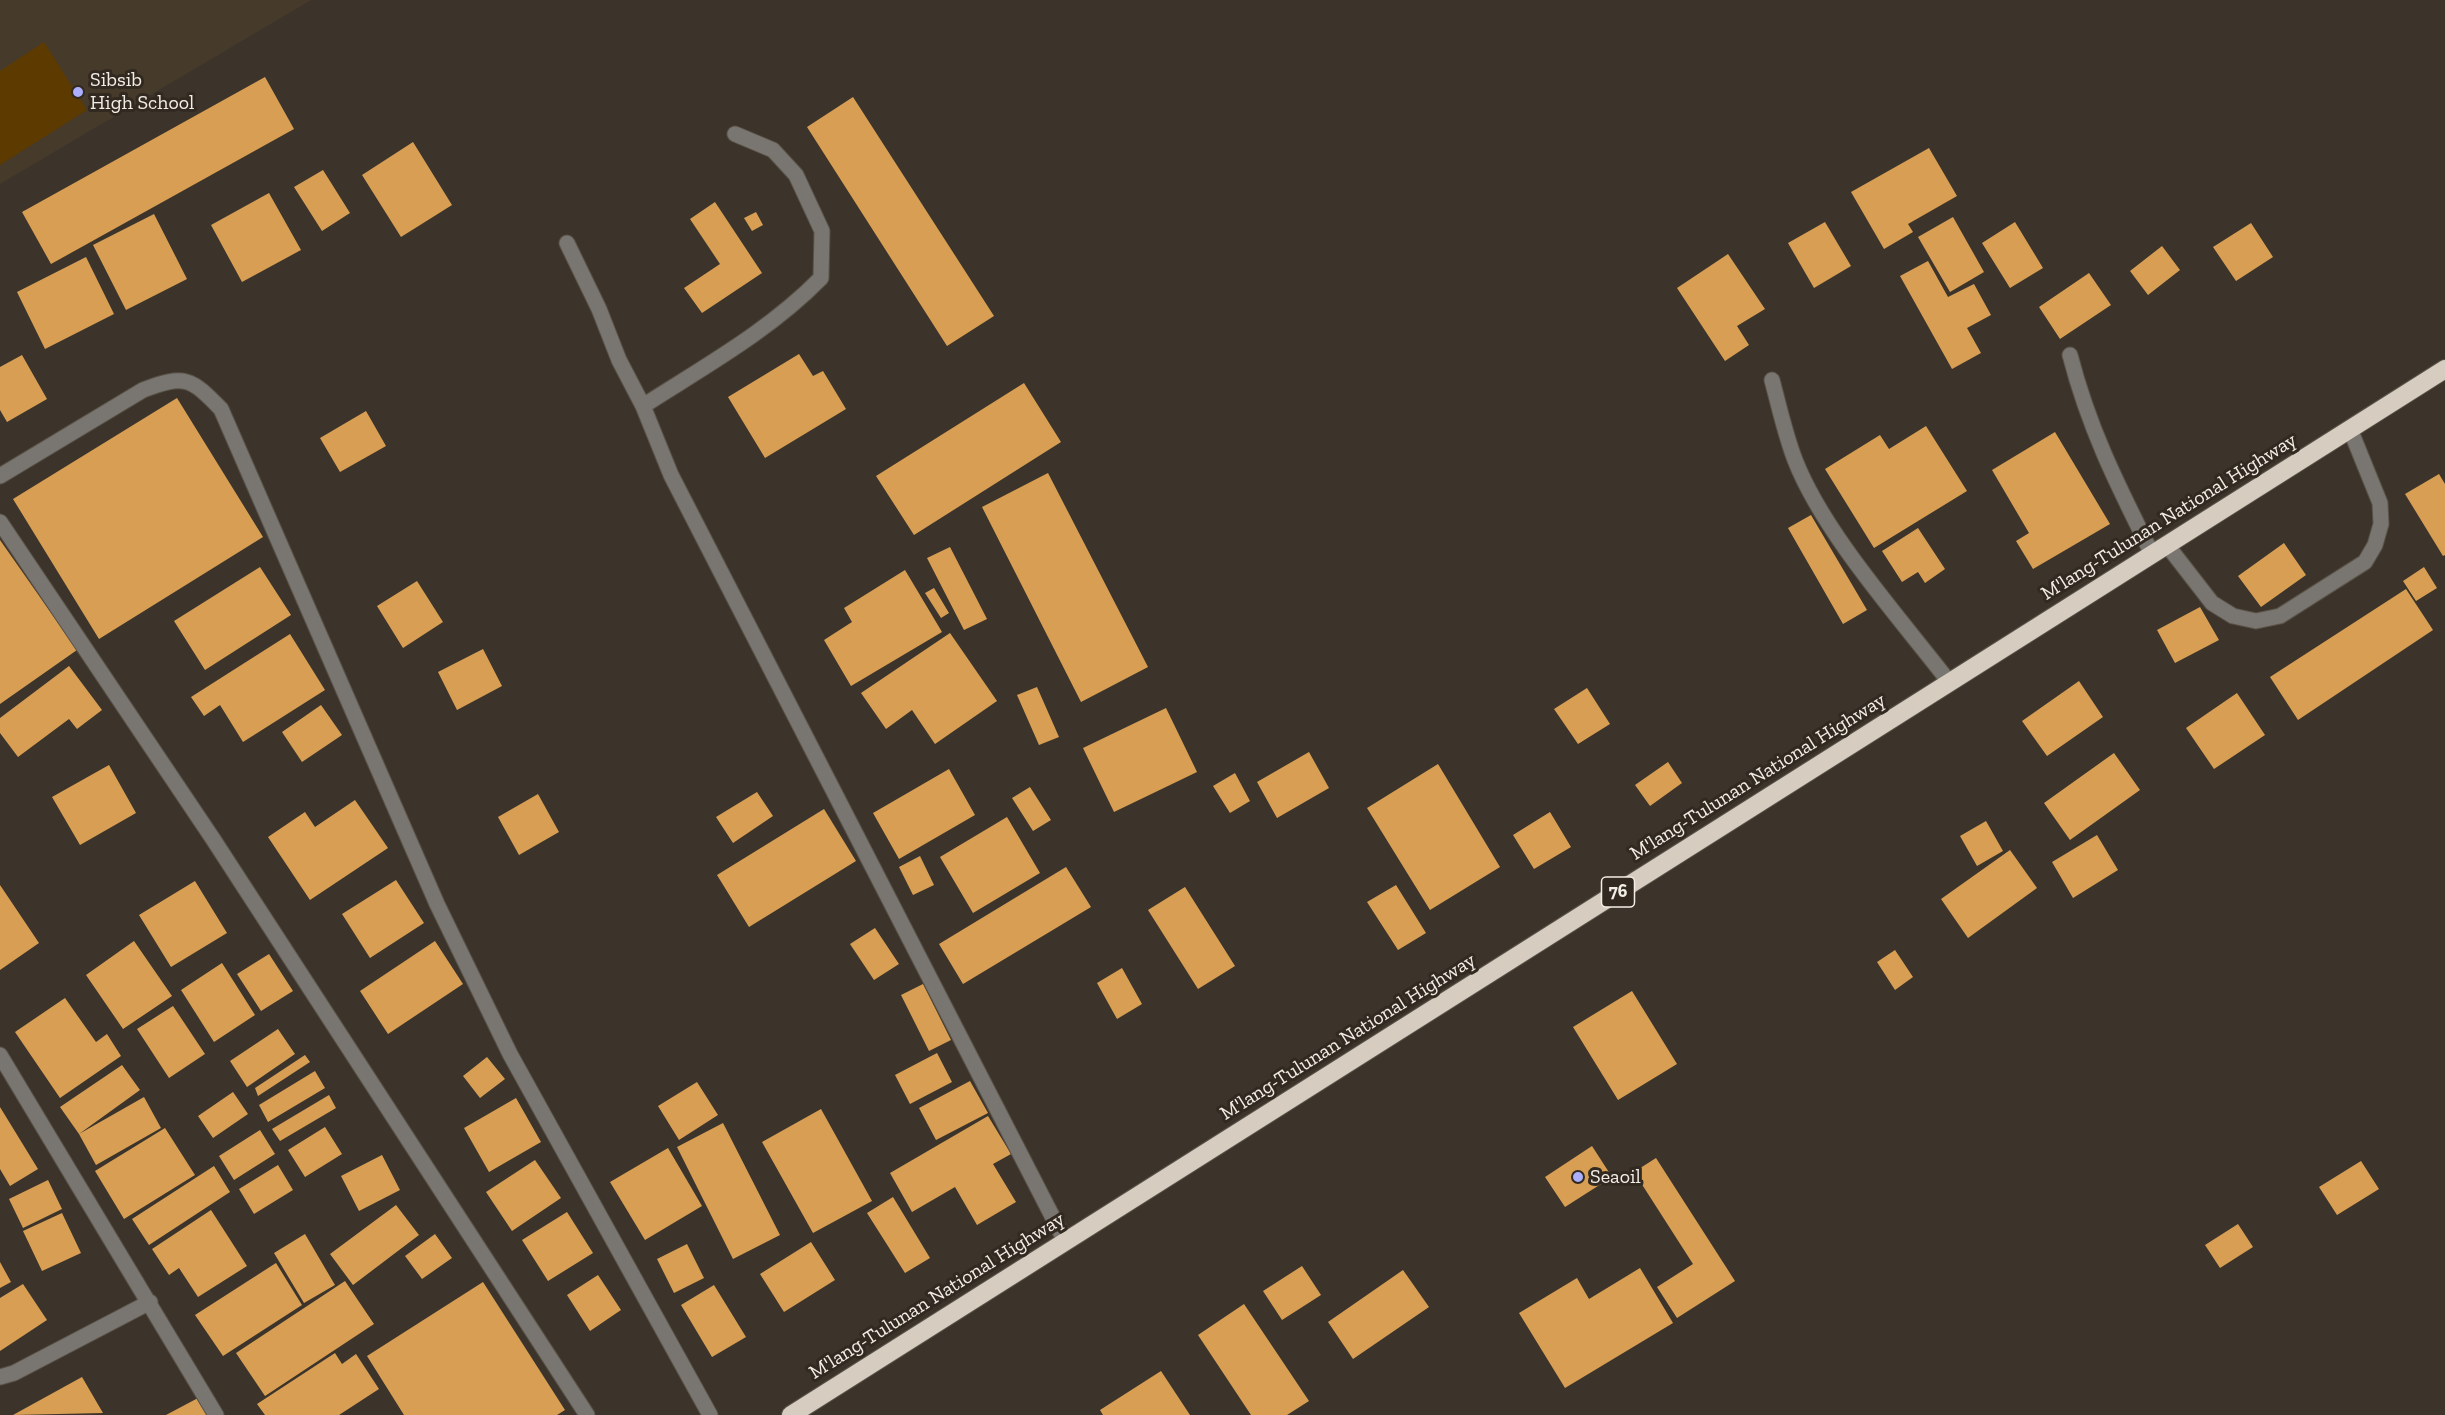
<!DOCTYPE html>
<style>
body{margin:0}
canvas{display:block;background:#3c342a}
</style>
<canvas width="2445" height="1415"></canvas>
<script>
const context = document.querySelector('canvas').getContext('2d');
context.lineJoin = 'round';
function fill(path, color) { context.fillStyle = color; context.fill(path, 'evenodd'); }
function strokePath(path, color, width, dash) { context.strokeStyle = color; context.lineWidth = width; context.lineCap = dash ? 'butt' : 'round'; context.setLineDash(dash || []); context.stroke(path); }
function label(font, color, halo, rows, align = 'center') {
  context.font = font + ' "Zilla Slab",serif'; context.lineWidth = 6; context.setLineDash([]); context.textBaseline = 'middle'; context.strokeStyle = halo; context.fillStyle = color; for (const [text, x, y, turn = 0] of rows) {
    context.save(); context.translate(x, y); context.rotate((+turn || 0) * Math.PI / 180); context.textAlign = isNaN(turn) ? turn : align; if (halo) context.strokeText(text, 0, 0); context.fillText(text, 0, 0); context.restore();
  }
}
fill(new Path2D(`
 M0,0H311L0,184Z`), '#463a2a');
fill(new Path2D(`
 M44,42L87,110L0,165V71Z`), '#5d3a00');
fill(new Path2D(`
 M265,77L294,129L51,264L22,212Z
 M853,97L994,316L947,346L807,127Z
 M413,142L452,205L401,237L362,175Z
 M1929,148L1957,196L1908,224L1913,232L1884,249L1851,192Z
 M323,170L350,213L322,231L294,187Z
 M269,193L301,250L242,282L211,225Z
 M715,202L762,273L702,313L684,288L720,264L690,219Z
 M756,212L763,225L752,231L744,218Z
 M154,214L187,279L126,310L93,245Z
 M1953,217L1984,272L1950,292L1918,237Z
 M1825,222L1851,266L1814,288L1788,243Z
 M2015,222L2043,268L2010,288L1982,243Z
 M2251,223L2273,257L2236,281L2213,247Z
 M2162,246L2180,270L2148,295L2130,271Z
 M1728,254L1765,309L1737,326L1749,345L1725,361L1677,288Z
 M86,257L114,314L45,349L17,292Z
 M1928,261L1948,297L1974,284L1991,315L1967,328L1981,353L1952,369L1900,276Z
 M2089,273L2111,305L2060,339L2039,307Z
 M799,354L813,376L823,371L846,409L765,458L728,397Z
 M22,355L47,399L7,422L0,410V367Z
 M1024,383L1061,442L914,535L876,476Z
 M177,398L263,537L99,639L13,499Z
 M366,411L386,446L340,472L320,438Z
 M1926,426L1967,491L1874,548L1825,469L1880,435L1889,449Z
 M2055,432L2110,524L2033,569L2016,541L2029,533L1992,470Z
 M1048,473L1148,667L1081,702L982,507Z
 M2439,474L2445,484V555L2443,556L2405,494Z
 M1811,515L1867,610L1843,624L1788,528Z
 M1918,528L1945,569L1925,583L1918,572L1902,582L1882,551Z
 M0,540L77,650L0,704Z
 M2284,543L2306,575L2261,607L2238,576Z
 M950,547L987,619L964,630L927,558Z
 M260,567L291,615L205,670L174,621Z
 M2424,567L2437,588L2416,601L2403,581Z
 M905,570L942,632L851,686L824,640L852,622L844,608Z
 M417,581L443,622L403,648L377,606Z
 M934,588L949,613L941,618L925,593Z
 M2406,589L2433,630L2298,720L2270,677Z
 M2200,607L2219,640L2175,663L2157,630Z
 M950,633L997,701L935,744L912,710L886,729L861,693Z
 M290,634L325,690L243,742L220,705L204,716L191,697Z
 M483,649L502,686L457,710L438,672Z
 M69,666L102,710L77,729L69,719L18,757L0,733V718Z
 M2079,681L2103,717L2047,756L2022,721Z
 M1037,687L1059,737L1039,745L1017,695Z
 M1587,688L1610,724L1578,744L1554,709Z
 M2237,693L2265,735L2214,769L2186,728Z
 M321,705L342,735L302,762L282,732Z
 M1166,708L1197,772L1114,812L1083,748Z
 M1309,752L1329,788L1277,818L1257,782Z
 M2114,753L2140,790L2070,840L2044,803Z
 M1668,762L1682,783L1650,806L1635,785Z
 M1438,764L1500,867L1430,910L1367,808Z
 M109,765L136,813L80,845L52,797Z
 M949,769L975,815L899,859L873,813Z
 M1235,773L1250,801L1230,813L1213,786Z
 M1030,787L1051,820L1033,831L1012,798Z
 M757,792L773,816L733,843L716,817Z
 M538,794L559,832L519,855L498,817Z
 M355,800L388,848L310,900L268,837L305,812L315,827Z
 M824,809L856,861L749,927L717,875Z
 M1550,812L1571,847L1534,869L1513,835Z
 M1007,817L1040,873L973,913L940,857Z
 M1986,821L2003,851L1977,866L1960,836Z
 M2097,835L2118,870L2073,898L2052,862Z
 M2010,850L2037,888L1968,938L1941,899Z
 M920,856L934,885L913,895L899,867Z
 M1066,867L1091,907L963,984L939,944Z
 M396,880L424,923L370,958L342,914Z
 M195,881L227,933L171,967L139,915Z
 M0,885L39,943L0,970Z
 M1396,885L1426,933L1398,950L1367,902Z
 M1185,887L1235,966L1198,989L1148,910Z
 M875,928L899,964L874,980L850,944Z
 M134,941L172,996L123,1029L86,975Z
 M435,941L463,984L388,1034L360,991Z
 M1895,950L1913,977L1895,990L1877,962Z
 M269,954L293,991L261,1011L237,974Z
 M222,963L255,1015L214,1042L181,990Z
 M1122,968L1142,1004L1117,1019L1097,983Z
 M923,984L951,1040L929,1051L901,995Z
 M1632,991L1677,1064L1618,1100L1573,1027Z
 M65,998L96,1042L107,1034L121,1056L60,1098L15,1032Z
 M173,1006L205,1054L169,1078L137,1029Z
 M278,1029L295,1054L247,1087L230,1061Z
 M937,1053L952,1082L910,1104L895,1075Z
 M305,1055L310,1062L258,1096L255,1088Z
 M487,1057L505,1079L480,1098L463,1076Z
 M122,1065L140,1090L79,1134L60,1107Z
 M315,1071L325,1088L268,1122L259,1105Z
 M970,1081L988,1113L936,1140L919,1108Z
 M697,1082L718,1115L679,1140L658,1106Z
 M233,1092L248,1114L213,1138L198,1116Z
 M329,1095L336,1108L280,1141L272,1129Z
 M144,1097L161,1128L96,1165L79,1134Z
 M516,1098L541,1142L489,1172L464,1128Z
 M0,1107L38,1169L10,1186L0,1169Z
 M821,1109L872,1201L813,1233L762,1142Z
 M988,1116L1011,1154L993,1164L1016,1202L977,1225L955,1187L912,1212L890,1173Z
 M723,1123L780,1235L733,1259L677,1147Z
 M325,1127L342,1154L305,1177L288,1150Z
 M165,1128L195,1175L124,1219L95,1171Z
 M260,1130L275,1154L234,1180L219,1156Z
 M1592,1146L1612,1177L1565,1207L1545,1177Z
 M668,1148L702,1206L645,1240L610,1182Z
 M382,1155L400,1190L359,1211L341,1176Z
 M1656,1158L1735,1281L1677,1318L1657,1287L1693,1264L1634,1172Z
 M535,1160L561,1198L512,1231L486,1192Z
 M2361,1161L2379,1189L2337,1215L2319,1187Z
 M278,1165L293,1190L254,1214L239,1189Z
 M214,1166L230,1192L149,1245L132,1219Z
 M48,1180L62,1209L23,1228L9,1199Z
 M893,1197L930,1258L905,1273L867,1213Z
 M396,1205L419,1235L353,1285L330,1254Z
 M211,1210L247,1266L198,1297L179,1268L169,1275L152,1249Z
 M567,1212L593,1253L548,1281L522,1240Z
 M62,1213L81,1253L42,1271L23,1231Z
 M2238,1224L2253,1247L2220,1268L2205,1245Z
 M305,1234L335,1285L304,1303L274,1253Z
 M435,1234L452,1258L422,1279L405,1256Z
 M811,1242L835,1280L784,1312L760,1274Z
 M687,1244L704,1278L674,1293L657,1259Z
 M0,1262L11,1282L0,1288Z
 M276,1263L302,1305L223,1356L195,1315Z
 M1302,1266L1321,1295L1282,1320L1263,1291Z
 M1640,1268L1673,1323L1565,1388L1519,1313L1577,1278L1589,1299Z
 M1403,1270L1429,1307L1353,1359L1328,1322Z
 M598,1275L621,1310L590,1331L567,1295Z
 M345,1281L374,1324L265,1396L236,1353Z
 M483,1282L565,1410L557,1415H404L367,1356Z
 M23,1284L47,1320L0,1351V1298Z
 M714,1285L746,1337L712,1357L681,1305Z
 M1244,1304L1309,1401L1287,1415H1251L1198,1335Z
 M335,1353L342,1364L356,1354L379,1389L339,1415H265L257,1404Z
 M1161,1371L1190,1415H1103L1100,1410Z
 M82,1377L103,1413L13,1415Z
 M198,1398L207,1415H166Z`), '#d89f54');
const minor = new Path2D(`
 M567,243L599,309L619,360L643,406L671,475L1065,1241
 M2070,355C2089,429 2118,486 2152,554
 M1772,380C1779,406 1785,434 1795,460C1824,534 1900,618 1950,683
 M643,406C705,366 769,331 821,278L822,231L796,175L773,150L735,134
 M0,476L143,390C185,374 191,378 221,409L437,904L510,1054L710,1415
 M0,522L213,839L587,1415
 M2167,545L2212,603L2233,616L2256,621L2280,616L2365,562L2375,545L2381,524L2380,503L2350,429
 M0,1055L216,1415
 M0,1377L14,1373L150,1302`);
const highway = new Path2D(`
 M791,1415L2445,369`);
strokePath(minor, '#595248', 17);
strokePath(highway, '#595248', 20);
strokePath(minor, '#797570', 15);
strokePath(highway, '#d6ccbf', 18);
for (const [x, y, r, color] of [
 [78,92,6,"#acaffb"],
 [1578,1177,6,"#acaffb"]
]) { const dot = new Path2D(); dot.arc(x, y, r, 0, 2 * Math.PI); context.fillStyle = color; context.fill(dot); strokePath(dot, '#322a20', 2); }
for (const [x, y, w] of [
 [1618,892,33]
]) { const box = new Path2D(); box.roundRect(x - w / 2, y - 15, w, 30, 4.5); context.fillStyle = '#322a20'; context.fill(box); strokePath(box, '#f2ede6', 1.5); }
label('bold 18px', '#f2ede6', null, [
 ["76",1618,892]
]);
label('20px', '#f2ede6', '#322a20', [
 ["Sibsib",90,80],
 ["High School",90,103],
 ["Seaoil",1590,1177]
], 'left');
label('20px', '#f2ede6', '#322a20', [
 ["M'lang-Tulunan National Highway",2169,517,-32],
 ["M'lang-Tulunan National Highway",1758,777,-32],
 ["M'lang-Tulunan National Highway",1348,1037,-32],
 ["M'lang-Tulunan National Highway",937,1296,-32]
]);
</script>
